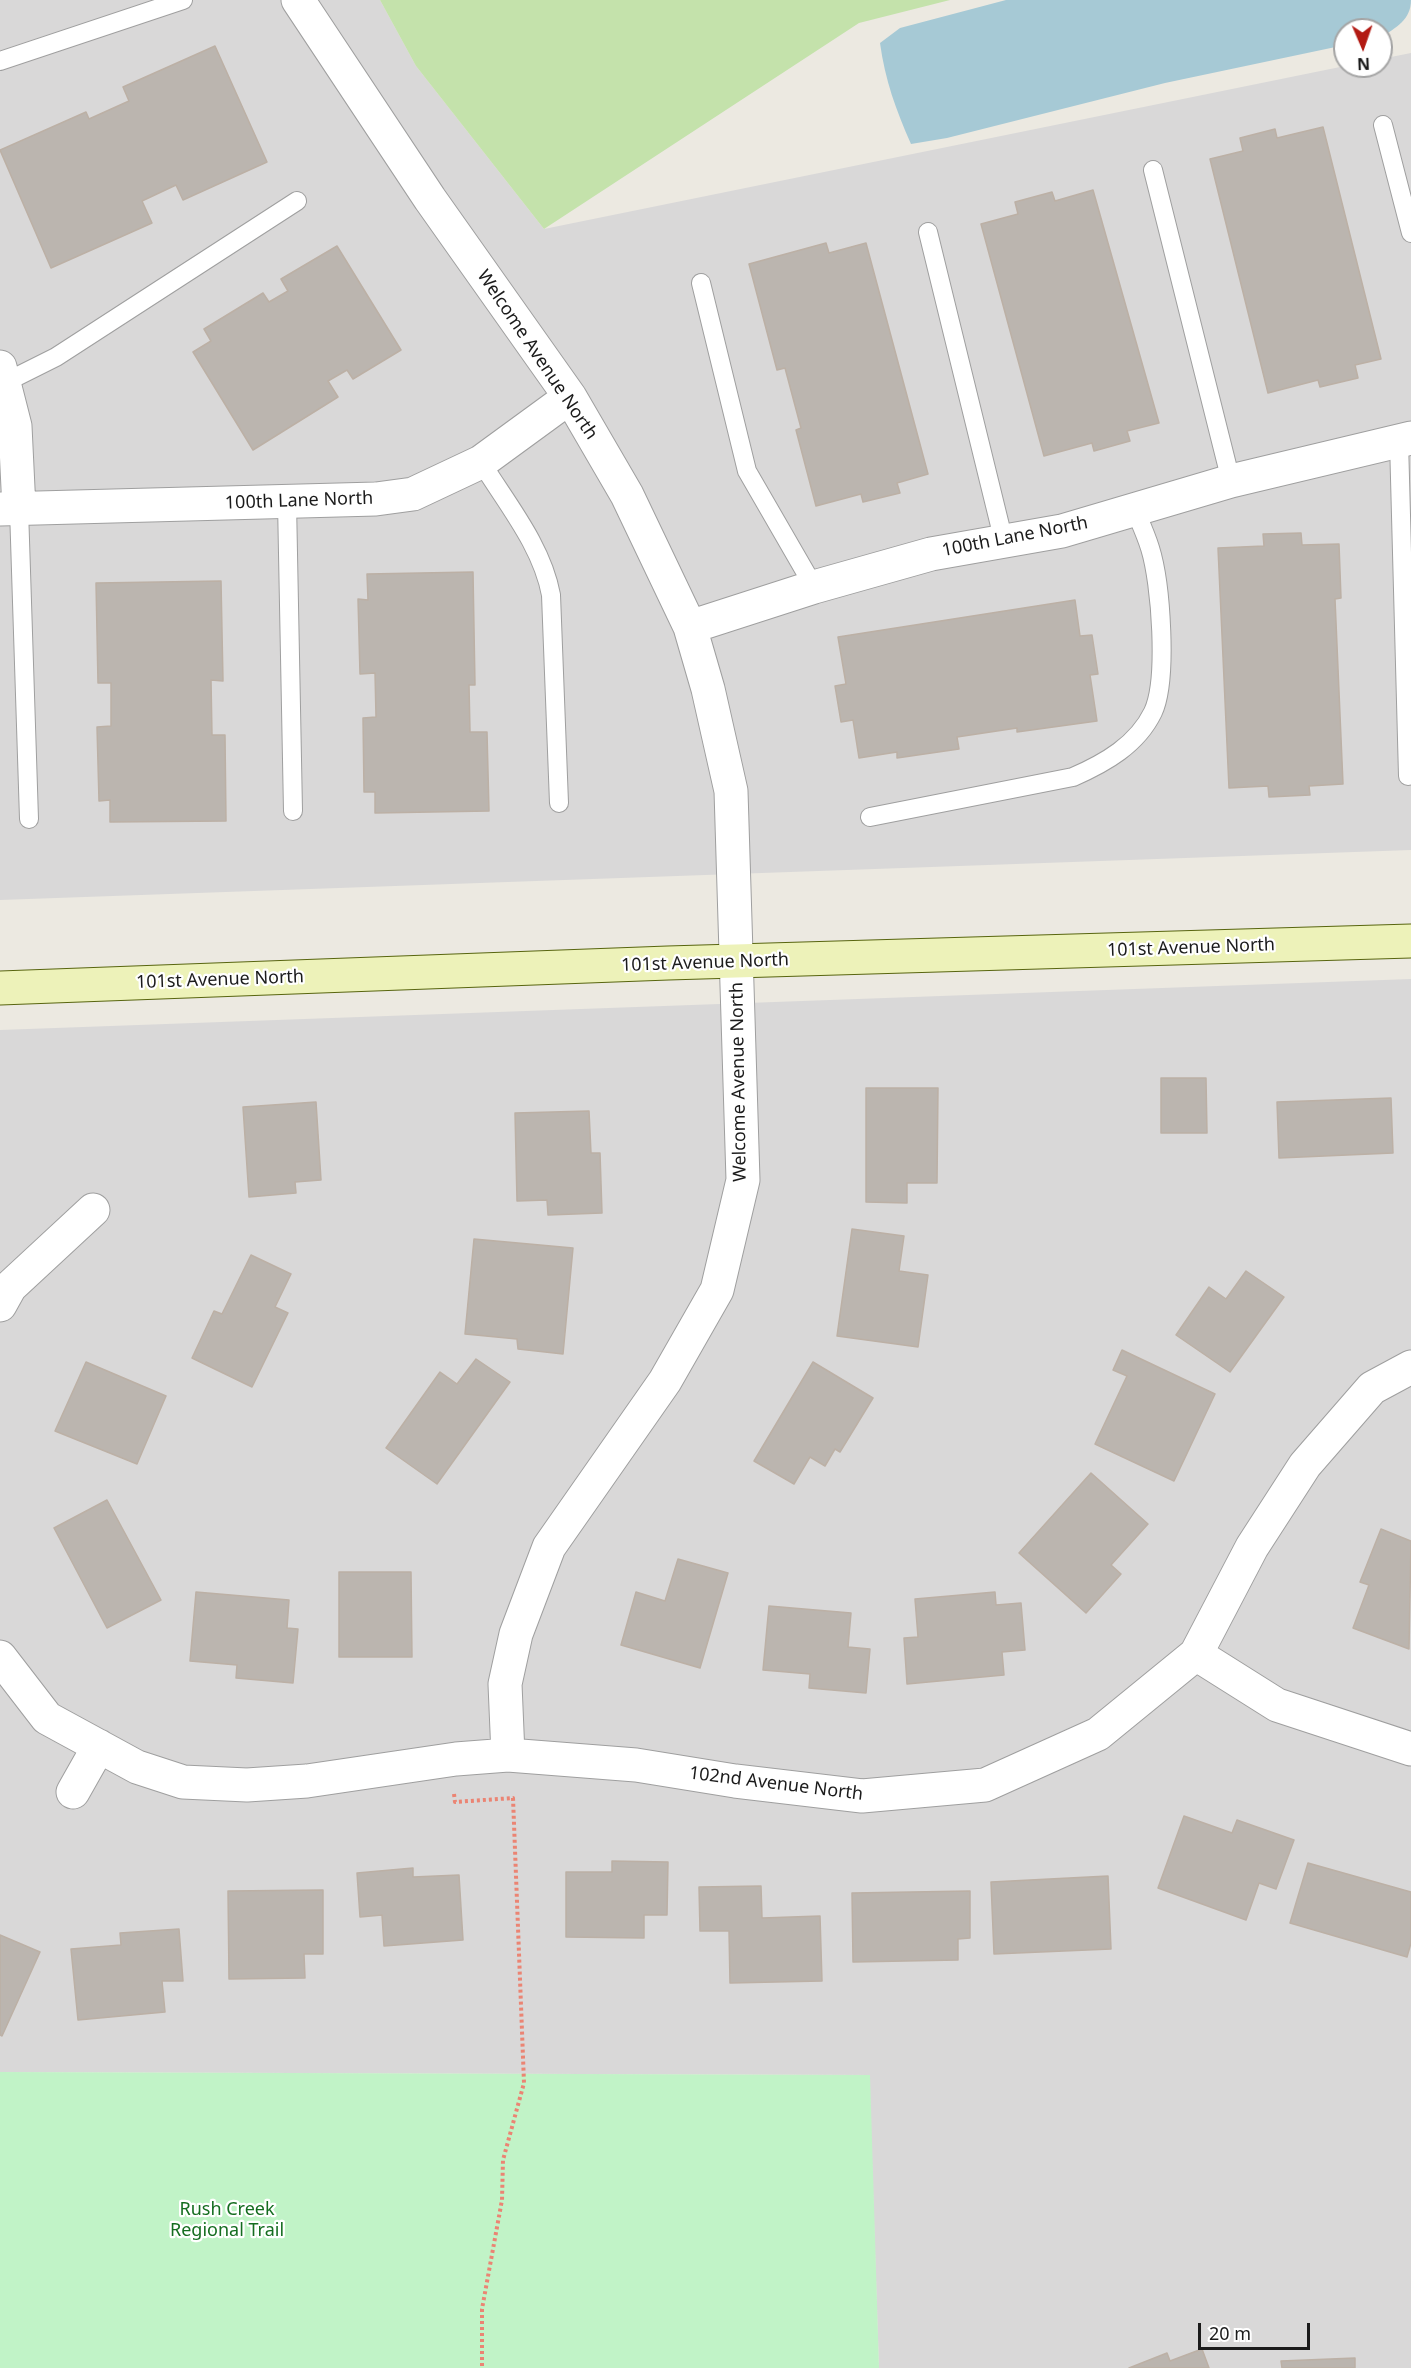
<!DOCTYPE html>
<style>
body{margin:0}
#map{position:relative;width:1411px;height:2368px;overflow:hidden;background:#ece9e1;font-family:"Noto Sans",sans-serif}
canvas{display:block}
.north{position:absolute;left:1333px;top:18px;width:60px;height:60px;box-sizing:border-box;background:#fff;border:2px solid #a4a4a4;border-radius:50%;rotate:178deg;font-size:16px;font-weight:700;line-height:24px;text-align:center;color:#1b1b1b}
.north::after{content:'';display:block;margin:auto;width:21px;height:27px;background:#b31a13;clip-path:polygon(50% 0,100% 100%,50% 72%,0 100%)}
.scale{position:absolute;left:1198px;top:2323px;width:112px;height:27px;box-sizing:border-box;border:3px solid #1b1b1b;border-top:0;padding-left:8px;font-size:18px;line-height:21px;white-space:nowrap;color:#1b1b1b;-webkit-text-stroke:4px #fff;paint-order:stroke}
</style>
<div id="map">
<canvas width="1411" height="2368"></canvas>
<div class="north">N</div>
<div class="scale">20 m</div>
</div>
<script>
const context = document.querySelector('canvas').getContext('2d');
context.lineJoin = 'round';
function fill(path, color) { context.fillStyle = color; context.fill(path, 'evenodd'); }
function strokePath(path, color, width, dash) { context.strokeStyle = color; context.lineWidth = width; context.lineCap = dash ? 'butt' : 'round'; context.setLineDash(dash || []); context.stroke(path); }
function label(font, color, halo, rows, align = 'center') {
  context.font = font + ' "Noto Sans",sans-serif'; context.lineWidth = 4.5; context.setLineDash([]); context.textBaseline = 'middle'; context.strokeStyle = halo; context.fillStyle = color; for (const [text, x, y, turn = 0] of rows) {
    context.save(); context.translate(x, y); context.rotate((+turn || 0) * Math.PI / 180); context.textAlign = isNaN(turn) ? turn : align; if (halo) context.strokeText(text, 0, 0); context.fillText(text, 0, 0); context.restore();
  }
}
fill(new Path2D(`
 M0,0H380L416,66L544,229L1345,66H1381V59L1411,53V850L0,900Z
 M1411,979V2368H879L869,2075L0,2072V1030Z`), '#d9d8d8');
fill(new Path2D(`
 M380,0H950L859,23L544,229L416,66Z`), '#c4e2ab');
fill(new Path2D(`
 M0,2072L870,2075L879,2368H0Z`), '#c1f3c7');
fill(new Path2D(`
 M1006,0H1411C1411,20 1396,27 1381,38V30H1345V45L1165,83L947,138L911,144C896,110 885,80 880,43L900,28Z`), '#a6c9d5');
const building = new Path2D(`
 M215,46L267,162L183,200L176,185L142,201L152,223L51,268L0,150L86,112L89,119L129,101L123,87Z
 M1323,127L1381,359L1355,365L1358,378L1320,387L1318,380L1268,393L1210,159L1243,151L1240,138L1275,129L1277,138Z
 M1093,190L1159,423L1127,431L1130,441L1094,451L1092,443L1044,456L981,224L1018,214L1015,202L1052,192L1055,201Z
 M826,243L829,253L866,243L928,474L897,483L900,493L863,502L861,494L816,506L796,430L801,428L785,368L777,370L749,264Z
 M337,246L401,350L353,379L347,370L328,381L338,397L253,450L193,352L211,341L204,329L263,293L269,302L288,291L281,279Z
 M1301,533L1302,545L1339,544L1341,598L1335,599L1343,784L1309,786L1310,795L1269,797L1268,786L1229,788L1218,548L1264,546L1263,534Z
 M473,572L475,685H469L470,732H487L489,811L375,813V792H364L363,718L376,717L375,673L360,674L358,599L368,600L367,574Z
 M221,581L223,681L211,680L212,735H225L226,821L110,822V800L99,801L97,727L111,726V683H98L96,583Z
 M1075,600L1080,636L1092,635L1098,674L1090,675L1097,721L1017,732V728L957,737L959,749L897,758V752L859,758L853,720L841,722L835,686L846,684L838,637Z
 M1161,1078H1206L1207,1133H1161Z
 M866,1088H938L937,1183H907V1203L866,1202Z
 M1391,1098L1393,1153L1279,1158L1277,1102Z
 M316,1102L321,1180L295,1182L296,1193L249,1197L243,1107Z
 M589,1111L591,1153H600L602,1213L548,1215L547,1200L517,1201L515,1113Z
 M852,1229L904,1236L899,1271L928,1275L918,1347L837,1336Z
 M474,1239L573,1248L563,1354L518,1349L517,1339L465,1334Z
 M251,1255L291,1274L275,1307L288,1313L252,1387L192,1358L214,1311L222,1314Z
 M1246,1271L1284,1297L1230,1372L1176,1335L1209,1287L1226,1299Z
 M1122,1350L1215,1394L1174,1481L1095,1444L1127,1376L1113,1370Z
 M476,1359L510,1382L437,1484L386,1448L440,1372L457,1384Z
 M86,1362L166,1396L137,1464L55,1431Z
 M813,1362L873,1398L840,1452L835,1449L825,1466L810,1457L794,1484L754,1461Z
 M1091,1473L1148,1524L1111,1565L1121,1574L1086,1613L1019,1553Z
 M107,1500L161,1600L107,1628L54,1528Z
 M1381,1529L1411,1541L1409,1649L1353,1628L1369,1585L1360,1582Z
 M678,1559L728,1573L700,1668L621,1645L636,1592L665,1601Z
 M339,1572H411L412,1657H339Z
 M196,1592L289,1600L287,1628L298,1629L293,1683L236,1678L237,1665L190,1661Z
 M995,1592L996,1605L1021,1603L1025,1650L1002,1652L1004,1675L907,1684L904,1638L918,1637L915,1599Z
 M769,1606L851,1613L848,1647L870,1649L866,1693L809,1688L810,1674L763,1670Z
 M1184,1816L1232,1833L1237,1820L1294,1840L1276,1889L1259,1883L1246,1920L1158,1888Z
 M612,1861L668,1862L667,1915H644V1938L566,1937V1872H612Z
 M1308,1863L1411,1892V1943L1407,1957L1290,1923Z
 M413,1868V1877L459,1875L463,1940L384,1946L382,1915L360,1917L357,1873Z
 M1108,1876L1111,1949L994,1954L991,1882Z
 M761,1886L762,1918L820,1916L822,1981L730,1983L729,1931H700L699,1887Z
 M323,1890V1954H304L305,1978L229,1979L228,1891Z
 M970,1891V1938L958,1939V1960L853,1962L852,1893Z
 M179,1929L183,1981H162L165,2012L78,2020L71,1949L121,1945L120,1933Z
 M0,1935L40,1952L2,2036L0,2035Z
 M1202,2349L1209,2368H1129L1167,2353L1170,2361Z
 M1355,2358V2368H1282L1281,2361Z`);
fill(building, '#bbb5af');
strokePath(building, '#bcb0a5', 1.5);
const lane = new Path2D(`
 M0,61L183,0
 M1383,125L1411,233
 M1153,170L1231,481
 M928,232L1004,542
 M701,283L747,471L814,587
 M6,382L56,357L297,201
 M1399,441L1408,776
 M481,462C507,504 542,546 551,595L559,803
 M287,502L293,811
 M19,509L29,819
 M870,817L1073,777C1105,763 1137,745 1153,712C1168,680 1161,583 1150,548C1146,535 1140,522 1135,510`);
const street = new Path2D(`
 M298,0L430,199L570,397L627,495L690,627L708,689L731,791L743,1180L717,1290L665,1381L549,1547L516,1634L505,1684L508,1755
 M0,367L15,426L19,509
 M0,509L376,499L413,494L481,462L570,397
 M690,627L814,587L931,554L1062,531L1231,481L1411,438
 M0,1305L10,1287L93,1210
 M1196,1654L1277,1705L1411,1749
 M0,1657L47,1718L137,1767L183,1782L247,1785L307,1781L456,1759L508,1755L636,1765L735,1781L862,1796L985,1785L1098,1734L1196,1654L1252,1547L1305,1465L1372,1388L1411,1367
 M73,1792L99,1746`);
const secondary = new Path2D(`
 M0,988L668,963L1411,941`);
strokePath(lane, '#9f9f9f', 20);
strokePath(street, '#9f9f9f', 35);
strokePath(secondary, '#58650f', 35);
strokePath(new Path2D(`
 M454,1794L455,1802L513,1798L524,2083L503,2160L502,2200L482,2309V2368`), '#eb8473', 4, [3, 3]);
strokePath(lane, '#fff', 18);
strokePath(street, '#fff', 33);
strokePath(secondary, '#edf2b9', 33);
label('18px', '#1b1b1b', '#fff', [
 ["Welcome Avenue North",537,355,56],
 ["100th Lane North",299,501,-2],
 ["100th Lane North",1015,537,-11],
 ["101st Avenue North",1191,948,-2],
 ["101st Avenue North",705,963,-2],
 ["101st Avenue North",220,980,-2],
 ["Welcome Avenue North",739,1082,-91],
 ["102nd Avenue North",776,1784,7]
]);
label('18px', '#156d20', '#fff', [
 ["Rush Creek",227,2210],
 ["Regional Trail",227,2231]
]);
</script>
